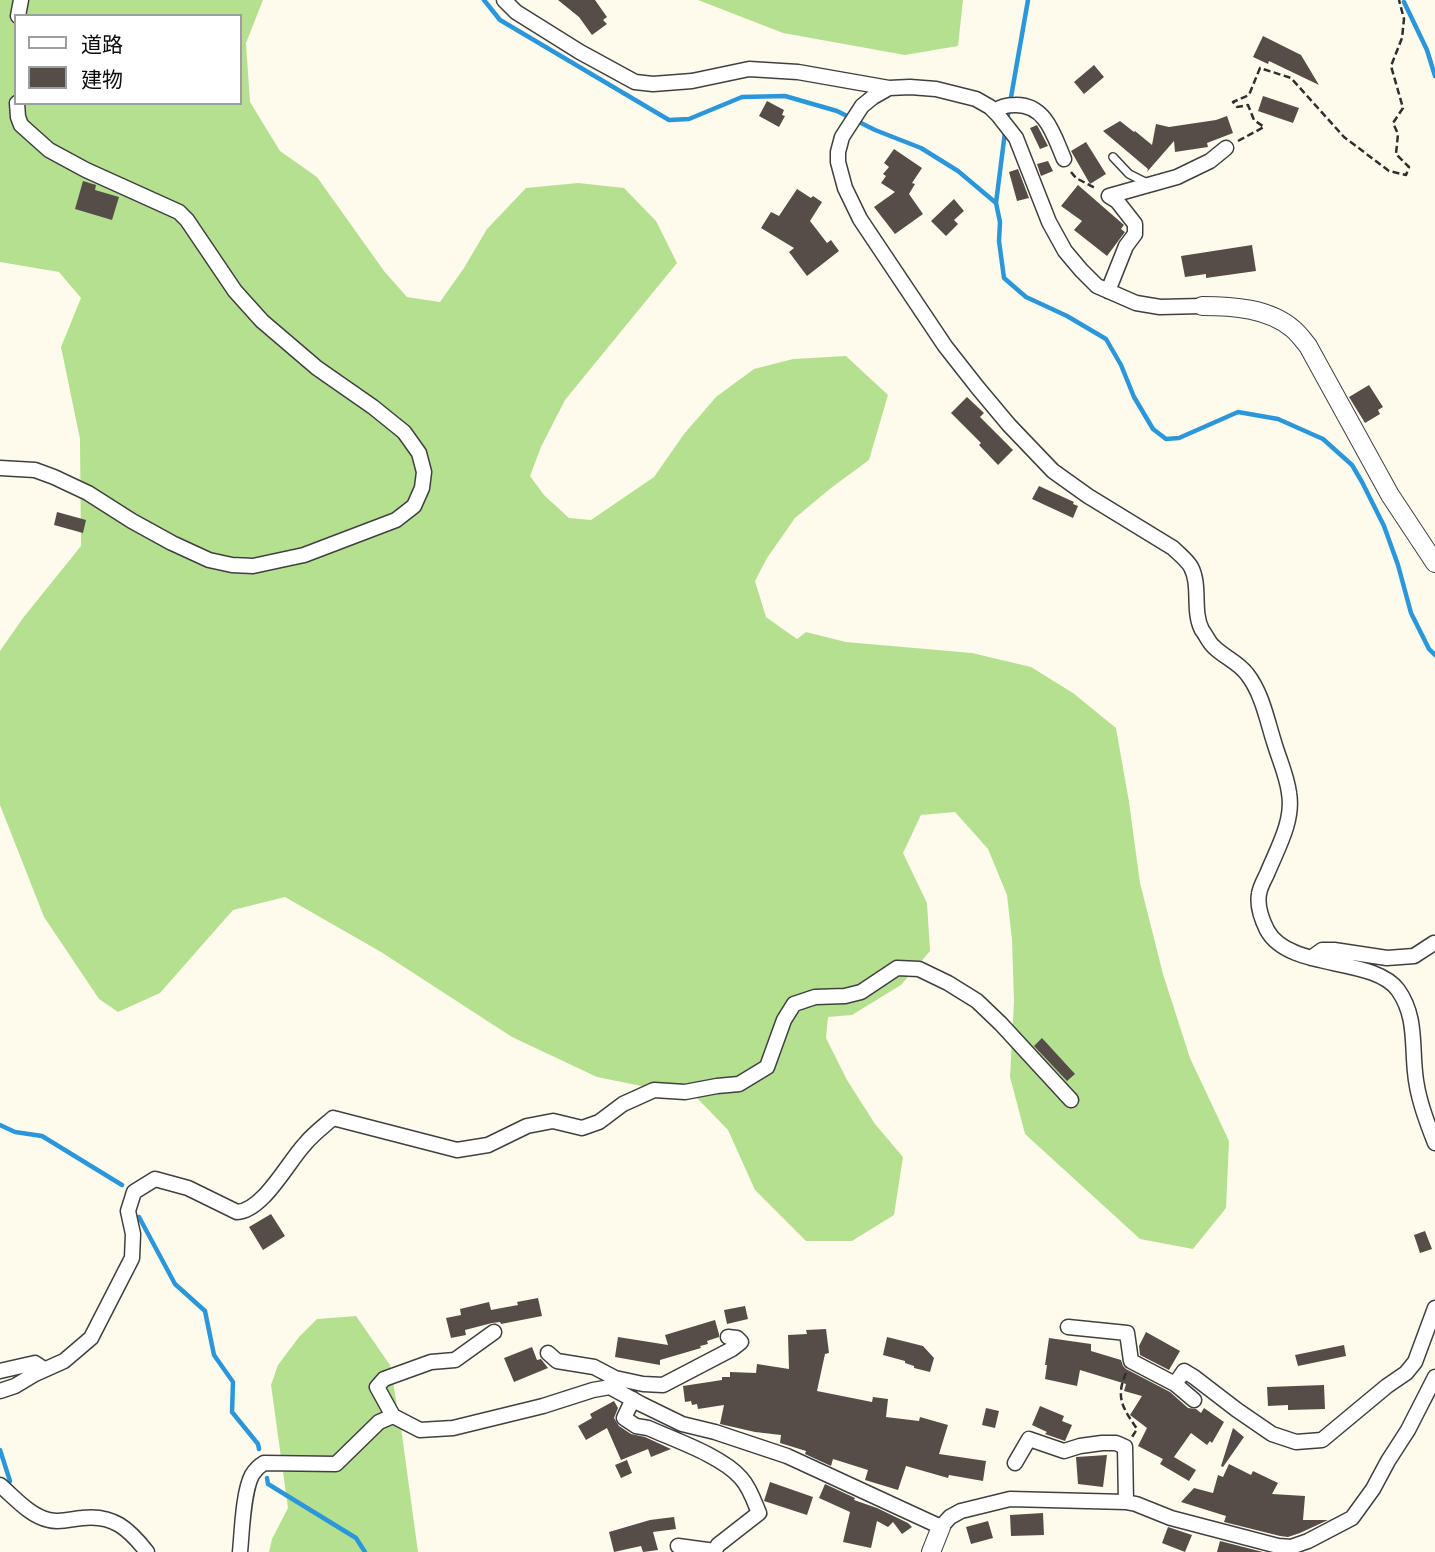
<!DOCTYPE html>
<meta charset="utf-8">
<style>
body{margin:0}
#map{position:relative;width:1435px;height:1552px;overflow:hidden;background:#fffbec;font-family:Lora,"Noto Sans JP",serif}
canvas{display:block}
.legend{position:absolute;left:14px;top:14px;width:228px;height:91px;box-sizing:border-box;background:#fff;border:2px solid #9e9e9e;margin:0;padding:9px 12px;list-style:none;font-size:21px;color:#0d0d0d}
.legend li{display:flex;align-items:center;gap:14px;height:35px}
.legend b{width:35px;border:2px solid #9e9e9e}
</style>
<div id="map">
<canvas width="1435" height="1552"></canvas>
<ul class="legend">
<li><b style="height:9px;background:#fff"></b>道路</li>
<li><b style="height:19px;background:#564d48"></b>建物</li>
</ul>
</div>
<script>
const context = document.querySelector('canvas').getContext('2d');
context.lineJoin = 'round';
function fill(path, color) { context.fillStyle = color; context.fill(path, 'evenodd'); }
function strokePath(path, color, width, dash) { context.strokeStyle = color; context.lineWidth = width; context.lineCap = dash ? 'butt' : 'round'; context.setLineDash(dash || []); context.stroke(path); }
fill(new Path2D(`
 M0,0H263L246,43L250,102L280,151L317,177L384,271L407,297L440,302L464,268L487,229L526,188L578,183L624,188L656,221L677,263L565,400L541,447L530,476L544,495L569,518L591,520L654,477L684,434L716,397L754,369L793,359L846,356L888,395L869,460L831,488L795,518L767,558L755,581L766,617L797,639L806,632L846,642L972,653L1031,667L1073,693L1116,728L1129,802L1140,883L1163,974L1190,1058L1229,1141L1226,1208L1193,1249L1140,1239L1025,1134L1010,1077L1014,1001L1012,940L1007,895L988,849L955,812L921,815L903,853L927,903L930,951L901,985L852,1015L828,1017L826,1038L847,1080L875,1124L903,1157L894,1215L852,1241H806L755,1190L728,1130L696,1097L597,1077L512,1037L381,952L285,897L233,910L160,993L118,1012L99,999L44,917L0,805V651L23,618L81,546L80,439L61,347L81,298L59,272L0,262ZM16,16H240V103H16Z
 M698,0H963L958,46L905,55L783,33Z
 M356,1316L390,1365L402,1435L418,1552H269L272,1539L288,1508L271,1385L278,1365L299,1337L317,1319Z`), '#b5e090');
strokePath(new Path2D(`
 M484,0L500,20L669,120L689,119L742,97L785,96L837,111L875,130L921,148L958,171L996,203L1000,222L999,241L1004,278L1026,297L1067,316L1106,339L1121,365L1134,397L1153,429L1166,439L1179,438L1238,412L1278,419L1323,439L1352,465L1362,482L1384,526L1398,565L1411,613L1429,649L1435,655
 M1404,2L1427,50L1435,76
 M1007,120L1028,0
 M996,203L1005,132
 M0,1125L15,1132L42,1136L122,1185
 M139,1217L175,1284L205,1311L214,1355L233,1382L232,1412L258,1444L259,1449
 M0,1450L10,1481
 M267,1478L268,1484L356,1538L365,1552`), '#2b97da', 4.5);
fill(new Path2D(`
 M558,0H595L607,17L603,20L607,24L592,35L579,17Z
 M1263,36L1301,55L1319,85L1269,61L1268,64L1253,57Z
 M1094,65L1104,77L1084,94L1074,82Z
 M1263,96L1299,108L1293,123L1258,111Z
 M767,101L784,110L782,115L785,116L779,127L759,116Z
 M1227,116L1233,133L1207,143L1208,147L1175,152L1174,141L1147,172L1148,169L1103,131L1120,121L1134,132L1135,131L1152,145L1156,124L1169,127L1216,120Z
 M1037,125L1048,146L1040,149L1030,128Z
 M1086,142L1106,174L1090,184L1071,151Z
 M894,149L922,168L912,183L915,184L909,194L923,214L895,234L874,207L895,192L881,183L886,176L883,174L889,167L884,163Z
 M1048,161L1053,171L1041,176L1037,164Z
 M1018,169L1029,198L1017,201L1009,172Z
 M83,181L96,185L95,190L119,197L112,220L75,209Z
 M1078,185L1124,225L1121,229L1125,232L1107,256L1074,230L1082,221L1061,206Z
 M797,189L811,198L813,196L822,202L810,221L827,243L831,240L839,251L807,276L789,252L794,248L761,228L771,212L779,216Z
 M954,199L964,211L954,220L958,224L946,236L931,221Z
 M1252,245L1256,271L1206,278V274L1185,277L1181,256Z
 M1369,385L1383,407L1378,410L1380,414L1365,423L1349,397Z
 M967,397L984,413L980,417L1013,450L998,465L979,445L981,443L951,413Z
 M1039,486L1074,502L1073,504L1078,506L1073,518L1032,499Z
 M57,512L86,520L83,533L54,525Z
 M1042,1038L1075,1074L1067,1081L1034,1046Z
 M271,1214L285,1236L263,1250L249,1227Z
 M1425,1231L1432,1249L1420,1253L1414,1235Z
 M538,1298L542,1316L501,1324L500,1322L492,1323L465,1330L466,1335L451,1338L446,1318L461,1315L460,1309L489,1302L491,1310L518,1305L517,1302Z
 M745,1306L748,1319L727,1324L724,1310Z
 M715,1320L719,1334V1337L707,1341L708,1344L700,1346L701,1348L660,1360V1365L615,1357L618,1337L668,1345L665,1335Z
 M826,1329L829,1353L825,1354L817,1391L872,1402L873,1397L888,1399L886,1417L919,1421L920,1417L948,1425L939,1454L986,1461L983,1481L949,1475L948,1478L906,1466L898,1490L865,1480L868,1470L833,1459L831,1466L805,1454L806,1451L780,1443L781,1435L755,1432L720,1424L724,1405L698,1409L697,1404L692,1405L691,1401L685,1402L683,1386L722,1380V1377H730V1372L756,1373L757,1364L789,1369L788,1335L807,1334L806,1330Z
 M1146,1332L1180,1351L1169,1370L1140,1355L1139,1346Z
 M887,1337L923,1346L934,1358L930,1372L914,1368V1366L905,1363V1361L883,1355Z
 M1049,1338L1091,1344V1351L1121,1360L1123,1366L1126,1369L1170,1392L1188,1408L1196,1409L1201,1413L1204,1408L1224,1422L1212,1443L1210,1441L1207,1445L1191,1433L1174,1457L1196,1470L1189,1481L1160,1464L1163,1459L1138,1446L1147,1428L1130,1415L1142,1396L1124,1391L1126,1384L1080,1370L1077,1386L1045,1379L1047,1365H1045Z
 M1344,1345L1346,1356L1298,1366L1295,1355Z
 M532,1347L537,1360L541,1359L548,1368L514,1382L504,1358Z
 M1324,1385L1325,1409L1288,1410V1405L1268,1406L1267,1387Z
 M614,1401L618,1408L614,1418L619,1426L631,1434L645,1437L671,1449L651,1457L648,1449L621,1460L607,1428L586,1440L578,1426L592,1418L590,1414Z
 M1040,1406L1064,1416L1062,1421L1072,1425L1065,1441L1045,1434L1047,1432L1032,1425Z
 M986,1408L999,1411L995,1428L982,1425Z
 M1233,1428L1244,1437L1223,1467L1221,1466Z
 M1107,1455L1103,1487L1078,1484L1076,1457Z
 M627,1460L632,1473L621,1478L615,1465Z
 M1229,1464L1251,1475L1253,1471L1278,1483L1272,1494L1305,1496L1303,1520H1328L1300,1533L1288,1537L1280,1536L1224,1522L1226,1516L1181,1502L1194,1488L1213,1493L1218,1475L1223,1477Z
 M770,1482L813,1497L807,1515L764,1501Z
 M825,1484L855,1498L854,1500L877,1508L908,1523L912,1527L902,1534L893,1522L888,1527L877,1521L871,1548L843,1542L850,1512L819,1498Z
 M1043,1513L1044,1535L1011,1536L1010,1515Z
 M674,1517L676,1529L653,1532L658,1550L643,1552L641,1546L614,1552L609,1532L650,1520Z
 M988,1521L993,1538L971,1544L966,1527Z
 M1168,1527L1192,1535L1185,1552L1162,1543Z
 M1220,1541L1263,1552H1217Z`), '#564d48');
const service = new Path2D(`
 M1113,157L1129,174L1149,184`);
const minor = new Path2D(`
 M504,0L516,12L580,52L635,82L653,84L692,81L749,69L798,72L889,88
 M18,16L21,0
 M995,111C1001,106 1007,105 1015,105C1046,104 1054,136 1064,159
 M1108,291L1126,246L1135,234V224L1117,201L1109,196L1177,177L1210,161L1226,148
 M1202,306L1160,307L1136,303L1097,286L1081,270L1065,251L1049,222L1016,138L998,115L990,107L976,99L936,89L910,87L889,88L873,97L862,106L842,137L838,152V162L845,188L860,219L945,346L978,388L1009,425L1053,471L1088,496L1173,548C1179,554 1187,560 1191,567C1201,586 1192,611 1202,630C1206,635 1209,643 1214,647C1224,657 1238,662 1247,674C1262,693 1267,720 1274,742C1279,759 1287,776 1289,793C1294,821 1277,849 1267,874C1264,880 1260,887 1259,894C1257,905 1262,920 1267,930C1289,971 1373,956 1398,990C1416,1015 1412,1043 1415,1072C1417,1096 1426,1120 1435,1143
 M0,468L35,470L54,477L88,493L132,521L172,543L209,560L232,565L253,566L304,555L396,520L414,506L422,488L424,472L419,453L404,432L373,407L317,368L262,321L235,291L187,220L179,212L86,170L49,150L21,125L18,117L17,103
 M1311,958L1322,950H1334L1387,958L1414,956L1434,943
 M1068,1327L1127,1333L1131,1361L1175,1384L1194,1400
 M548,1353L557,1361L594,1367L615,1378L643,1384L663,1385L732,1349L741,1342L737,1338L728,1337
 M0,1371L35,1363L44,1369
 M1175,1384L1184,1371L1194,1377L1237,1410L1272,1434L1296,1442L1322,1440L1387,1386L1406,1373L1415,1362L1435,1308
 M0,1391L15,1386L35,1374L64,1361L91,1338L132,1258L133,1234L128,1211L134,1192L155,1179L188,1188L237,1212C263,1211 288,1162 305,1144C313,1134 324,1126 333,1118L457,1150L488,1145L527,1126L553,1121L582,1128L599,1122L623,1104L654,1090L685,1092L717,1086L739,1084L767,1067L784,1020L794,1004L815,997L845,996L861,992L897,968L919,969L948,983L977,1001L1001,1024L1071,1100
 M633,1399L624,1418L636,1426L648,1428C675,1440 722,1456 741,1478C750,1488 754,1501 759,1513L718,1545L714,1552
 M393,1416L377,1387L384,1379L431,1362L455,1360L494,1332
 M1015,1463L1029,1439L1064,1451L1080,1446L1102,1443H1116L1125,1447L1126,1502
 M0,1485C14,1497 30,1516 49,1520C60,1523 71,1519 82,1518C113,1514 129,1529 147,1552
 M678,1546L715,1551
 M240,1552C242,1532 243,1492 252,1475C255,1470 259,1466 264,1463L336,1464L379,1422L393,1416L420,1430L453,1428L543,1406L593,1390L610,1387L641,1404L682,1424L715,1432L787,1456L941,1527L950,1517L961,1511L1010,1499L1126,1502L1136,1504L1171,1518L1278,1546L1291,1547L1308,1541L1352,1518L1373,1489L1388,1461L1408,1430L1435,1377`);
const tertiary = new Path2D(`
 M1202,306C1232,306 1269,308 1293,329C1299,334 1303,340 1308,346L1390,495L1435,563
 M931,1552L941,1527`);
strokePath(service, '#404040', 10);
strokePath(minor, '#404040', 17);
strokePath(tertiary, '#404040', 20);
strokePath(new Path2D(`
 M1238,141L1264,127L1254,120L1248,105L1237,107L1233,102L1249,95L1260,68L1291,78L1344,137L1389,171L1406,175L1409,167L1396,154L1398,134L1393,123L1403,108L1391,66L1402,38L1404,19L1399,0
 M1071,172L1076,178L1097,189
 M1126,1373C1115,1398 1123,1408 1137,1429L1132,1437`), '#2f2f2f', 2.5, [7, 3.5]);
strokePath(service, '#fff', 7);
strokePath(minor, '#fff', 14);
strokePath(tertiary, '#fff', 18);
</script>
